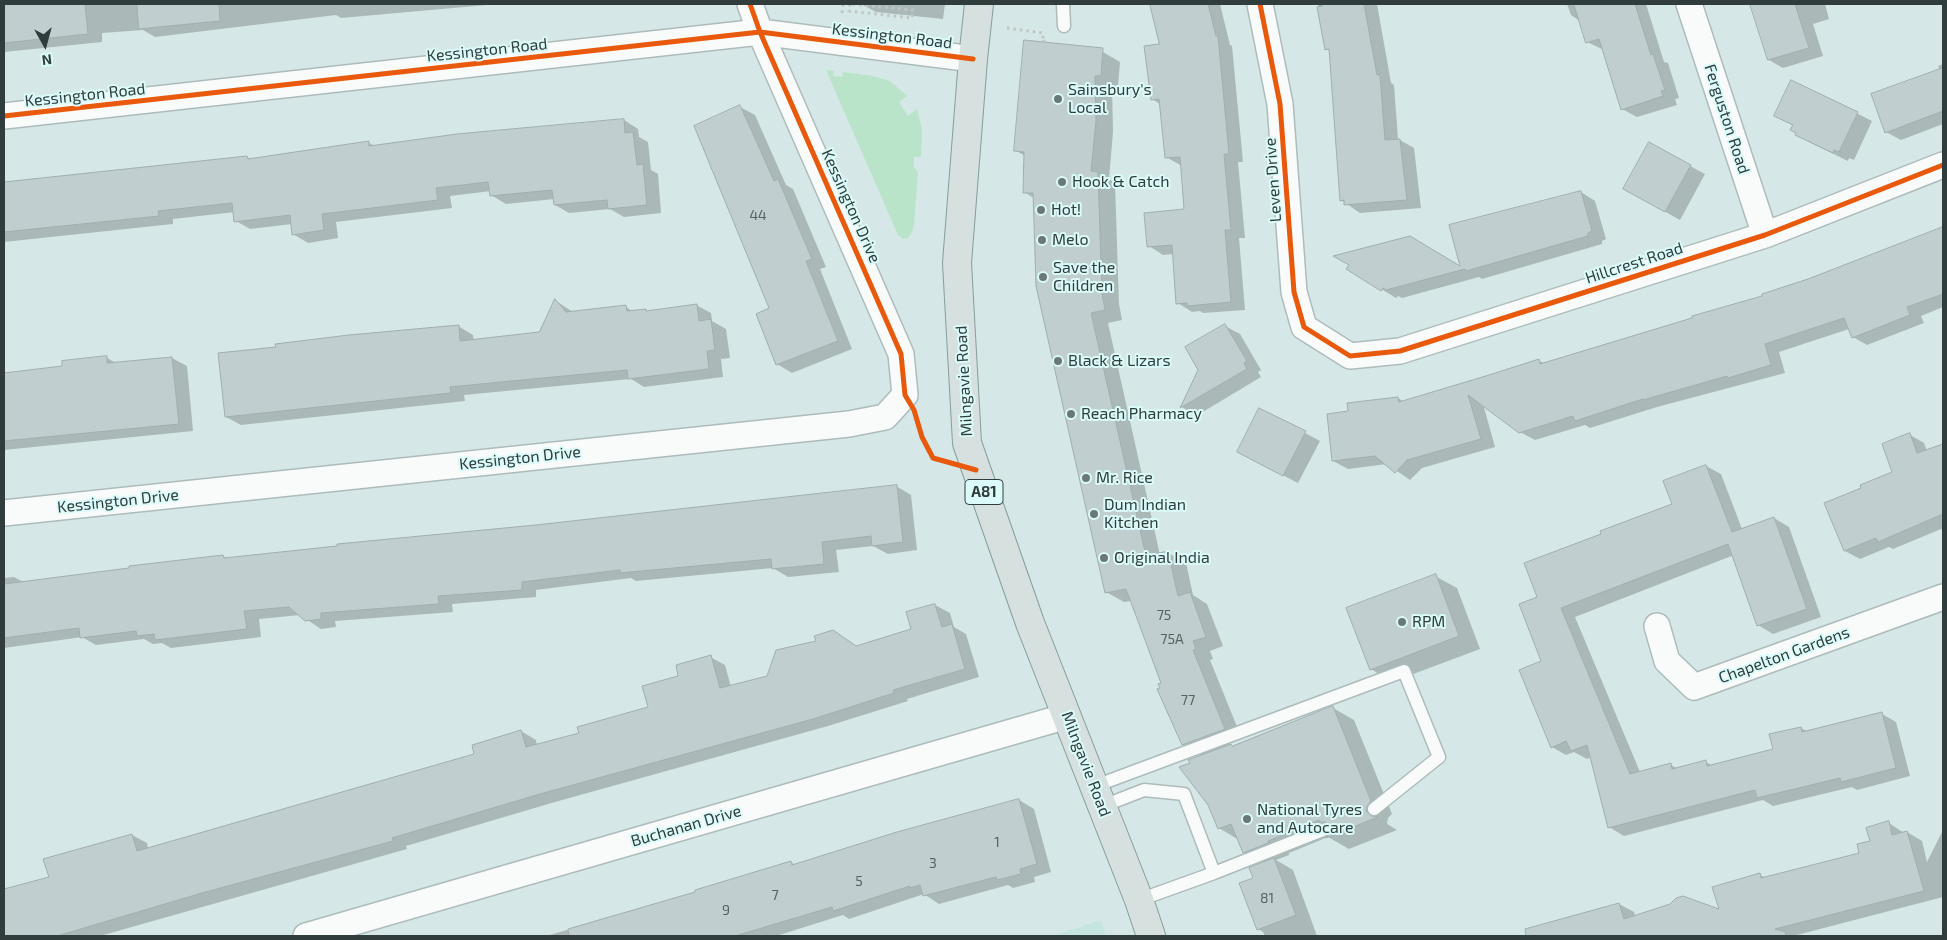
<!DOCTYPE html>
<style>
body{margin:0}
#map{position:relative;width:1947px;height:940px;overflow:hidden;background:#d5e7e6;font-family:"Exo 2",sans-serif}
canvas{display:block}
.frame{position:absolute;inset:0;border:5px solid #303d3c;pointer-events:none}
.north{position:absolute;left:20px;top:20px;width:50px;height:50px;-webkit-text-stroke:4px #dbfbfa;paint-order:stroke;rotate:173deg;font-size:14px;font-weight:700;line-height:20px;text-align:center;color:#303d3c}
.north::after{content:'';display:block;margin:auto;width:18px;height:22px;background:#303d3c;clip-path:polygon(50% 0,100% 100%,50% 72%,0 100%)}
</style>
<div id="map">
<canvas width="1947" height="940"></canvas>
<div class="frame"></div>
<div class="north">N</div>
</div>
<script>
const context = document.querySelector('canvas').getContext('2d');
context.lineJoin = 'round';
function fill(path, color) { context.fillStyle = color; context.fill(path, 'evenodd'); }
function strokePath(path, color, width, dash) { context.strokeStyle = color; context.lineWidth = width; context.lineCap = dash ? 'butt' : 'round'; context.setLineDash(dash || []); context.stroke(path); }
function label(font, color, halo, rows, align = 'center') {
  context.font = font + ' "Exo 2",sans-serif'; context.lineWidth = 4; context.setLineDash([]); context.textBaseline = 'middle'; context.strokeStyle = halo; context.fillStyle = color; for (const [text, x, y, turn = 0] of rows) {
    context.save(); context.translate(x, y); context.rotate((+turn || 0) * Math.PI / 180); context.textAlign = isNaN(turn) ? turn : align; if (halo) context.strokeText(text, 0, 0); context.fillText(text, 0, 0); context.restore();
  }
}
fill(new Path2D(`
 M1101,920L1106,936H1052Z`), '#c5e5e3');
fill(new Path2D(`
 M826,70L834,71L833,76L842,77L843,72L873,76L890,81L907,96L899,102L908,116L917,109L922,129L921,157H914V168L918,171L914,225L912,232L908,238L903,239L898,235Z`), '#b9e4ca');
fill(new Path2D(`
 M4,4H498L341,18L336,15L155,37L143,30L102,33V42L4,52Z
 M861,4H945L943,19L876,12Z
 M1151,4H1220L1230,45L1232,46L1243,162H1238L1245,238H1239L1245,310L1203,313L1200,311L1192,312L1178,303L1174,254L1163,255L1149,246L1186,210L1182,166L1166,157L1160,104L1152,99L1161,45Z
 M1318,4H1377L1391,83L1394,85L1398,139L1414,148L1421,208L1360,213L1341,200L1330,51L1326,49Z
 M1567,4H1646L1664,62L1668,63L1679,98L1675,99L1677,105L1637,117L1622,109L1604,50L1587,42L1580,21L1571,15Z
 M1751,4H1825L1829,19L1813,24L1823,56L1783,68L1769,60Z
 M1103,52L1120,62L1118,86H1112L1113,132L1109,179L1115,183L1119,304L1122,320L1108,323L1160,555L1168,553L1186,563L1193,595L1207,604L1223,646L1210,651L1213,659L1210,660L1242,739L1228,744L1233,747L1333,708L1354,720L1392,814L1388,818L1387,824L1397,830L1349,849L1328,837L1289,853V855L1276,860L1293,870L1317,936H1265L1263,932L1258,929L1255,879L1264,863L1244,852L1239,840L1219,828L1191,764L1203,756L1183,744L1131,601L1124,602L1106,592L1034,198L1024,192L1025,156L1015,150L1024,63Z
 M1943,64V124L1901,140L1886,132L1940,70L1938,66Z
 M1792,81L1872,121L1854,160L1849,158L1848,161L1811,143L1796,134L1794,126L1775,116Z
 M740,107L755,115L786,185L793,189L826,267L820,269L852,349L792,373L777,364L771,309Z
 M624,120L638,129L639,137L648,142L651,170L658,174L661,213L624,217L610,209L569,213L555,205L554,199L506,204L491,195V191L450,196L452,208L336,222L338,238L308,243L293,234L292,224L250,229L236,221L235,212L173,219V224L4,242V183L247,157L252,160L369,143L375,146Z
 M1690,166L1705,174L1680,220L1639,197Z
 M1581,192L1595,201L1606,239L1602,241V244L1482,279L1479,277L1402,298L1398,296L1396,298L1348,269L1462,268Z
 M1943,228V307L1921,316L1924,323L1867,345L1853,337L1849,329L1779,352L1785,373L1657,407L1590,428L1585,425L1535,440L1520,432L1483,404L1495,447L1422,468L1410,480L1387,464L1348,469L1333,461L1349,412L1398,398L1404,402L1538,360L1545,364L1764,297Z
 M556,301L573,312L626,307L634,312L645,310L649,312L696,305L711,313L712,321L726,329L730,358L721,359L723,377L644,387L631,379L464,395L465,401L241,425L226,417L458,326L473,335L474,341L539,334Z
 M1225,326L1240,334L1261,370L1258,372L1261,377L1196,416L1182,407L1200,370Z
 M107,358L116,363L172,358L187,366L193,431L4,450V375L64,367Z
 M1260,409L1320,441L1298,483L1253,460Z
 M1910,435L1924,443L1927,451L1943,445V530L1941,529L1893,549L1889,547L1860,559L1845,551L1826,503L1863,489L1894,473Z
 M1706,466L1721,474L1742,529L1774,518L1789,527L1821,617L1773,634L1758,625L1734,555L1575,617L1640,772L1671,765L1678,769L1706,762L1713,766L1774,750L1801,728L1808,732L1882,714L1896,722L1910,776L1857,790L1852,787L1773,806L1763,800L1624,836L1609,827L1591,757L1587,759L1574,752L1566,755L1552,747L1542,662L1538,598L1602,535L1674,504Z
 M896,486L911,495L917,550L888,554L873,546L836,550L839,572L788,577L773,568L636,581L631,578L536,590V597L452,604L453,612L335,621L336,627L321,629L300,615L259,619L261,637L171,648L162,643L153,644L144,639L96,645L82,637L4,648V578L14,577L25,583L223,556L227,559Z
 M1435,576L1457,588L1480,649L1392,682L1371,669Z
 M935,605L950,613L954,627L966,634L979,677L907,699L908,701L828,726L555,802L406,846L407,849L100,936H4V891L51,878L132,835L147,843L148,849L476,755L521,731L536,740L537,746L580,734L650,708L680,677L710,657L725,665L731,687L768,677L848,640L857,647L913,629Z
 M1019,800L1034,809L1051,872L1034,877L1035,882L1013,888L1008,885L939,904L924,894L849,919L843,915L776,936H546L697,893L790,862L796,865Z
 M1889,823L1904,833L1907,832L1922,841L1927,862L1943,830V897L1793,936H1571L1566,918L1619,904L1634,912L1635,916L1721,911L1760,875L1766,878L1861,854Z`), '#0003');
const building = new Path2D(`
 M4,4H85L88,34L4,43Z
 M137,4H219L220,21L139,29Z
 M1150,4H1208L1216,36H1218L1229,154H1224L1231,230H1225L1231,302L1187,306V303L1176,304L1172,245L1147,247L1144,213L1184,209L1180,157L1165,158L1159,99L1151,100L1144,46L1159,44Z
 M1321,4H1364L1377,75H1380L1385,140L1400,139L1407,200L1344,205V200L1340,201L1329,49L1325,50L1317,7L1322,6Z
 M1574,4H1635L1651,55L1653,54L1665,90L1661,91L1663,96L1621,110L1599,39L1586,43Z
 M1750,4H1795L1809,48L1768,60Z
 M1024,40L1103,48L1101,76H1095L1096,121L1091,171L1098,172L1102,293L1105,310L1091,313L1146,556L1168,551L1178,596L1190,592L1206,637L1193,641L1196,649L1193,650L1225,729L1182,745L1157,689L1160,688L1158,684L1161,683L1126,589L1105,593L1036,286L1033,193H1023L1024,152L1014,151Z
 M1943,68V111L1885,133L1871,94Z
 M1791,80L1858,112L1839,152L1834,150L1833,153L1795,135L1796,133L1790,130L1793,125L1774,116Z
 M740,105L774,181L778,179L812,259L806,261L838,341L776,365L756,314L769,308L694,126Z
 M624,119L625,133L633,132L637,165L643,164L647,205L608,209L607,200L554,205L552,190L490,196L488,182L436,188L438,200L322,214L324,230L292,235L290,215L234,222L232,203L158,211L159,216L4,232V182L247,156L248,159L369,141V146L457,134Z
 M1649,142L1691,165L1665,212L1623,189Z
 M1581,191L1592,231L1588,233V236L1466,271L1465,269L1386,290L1383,288L1381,291L1346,269L1349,265L1333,256L1410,236L1460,266L1449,225Z
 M1943,227V294L1907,307L1910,315L1852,338L1844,318L1765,344L1771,365L1728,378L1727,376L1643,400V399L1575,421L1573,416L1519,433L1468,395L1481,439L1407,460L1395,473L1375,456L1332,461L1327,414L1348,411L1347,403L1398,397L1399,402L1489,375L1539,359L1540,364L1692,318V316L1762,296V294L1808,279Z
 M555,299L566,312L626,305L627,311L646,309V311L697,304L699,321L711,319L715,350L707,351L709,369L628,379L627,370L532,379L450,387L451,393L225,417L218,353L276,347L275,344L349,335L459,325L460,341L539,332Z
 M1225,324L1247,361L1244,363L1247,369L1180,408L1198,370L1185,347Z
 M107,356V363L172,357L179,424L4,441V373L62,366V361Z
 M1259,408L1306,431L1283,476L1237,452Z
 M1910,433L1917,453L1943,444V514L1878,542L1876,538L1844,551L1824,503L1861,488L1860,485L1892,472L1882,444Z
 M1706,465L1732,532L1774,517L1807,609L1757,626L1728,544L1561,608L1630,774L1671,763L1672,769L1706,760L1707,766L1773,749L1769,734L1801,727L1802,732L1882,712L1896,768L1841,782L1840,778L1757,798L1755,790L1608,828L1587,745L1571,751L1566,741L1551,748L1519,670L1541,661L1519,604L1537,597L1524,563L1601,534L1600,531L1672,504L1663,481Z
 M897,485L903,542L872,546L871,536L822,542L824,564L772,569L771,559L620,573V570L522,582V590L438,596L439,604L321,613V619L305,621L289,607L244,611L247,629L155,640L154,634L137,636L136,631L80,638L79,628L4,638V584L129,568V566L223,555L224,558L337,546V544L536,525Z
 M1436,574L1459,636L1370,670L1346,608Z
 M935,604L942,627L952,624L965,669L893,690L894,693L813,719L540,794L392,838L393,841L202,893L57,936H4V889L49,877L43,859L132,834L137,851L474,754L472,745L521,730L526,747L579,733L577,727L648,707L642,686L678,676L676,665L711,655L720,688L767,676L776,650L816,641L814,636L833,630L856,646L911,629L906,612Z
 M1333,706L1371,801L1367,806L1366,811L1371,816L1378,817L1326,838L1331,832L1330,827L1325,822H1320L1319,820L1268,841V843L1243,853L1231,824L1218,829L1208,805L1179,767L1190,763L1188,760L1231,744L1232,746Z
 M1019,799L1037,864L1020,869L1021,874L997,880L996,877L923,896L920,885L910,888V886L833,911L832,907L735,936H569L568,929L695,892V890L791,861L792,865L897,832Z
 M1889,821L1892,835L1907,831L1924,891L1775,929L1786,932L1785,936H1526L1525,929L1619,903L1624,919L1670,904L1676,898L1683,896L1719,909L1712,887L1760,873L1761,878L1859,853L1857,844L1870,841L1866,828Z
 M1274,858L1296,915L1257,930L1239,883L1253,878L1249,868Z`);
fill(building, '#c0cecf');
strokePath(building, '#a0aeaf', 1);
const service = new Path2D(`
 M1063,4L1064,26
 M1095,786L1404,671L1439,757L1374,809
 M1103,806L1144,790L1184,794L1214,873
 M1139,900L1214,873L1323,830`);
const minor = new Path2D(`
 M1260,4L1280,104L1294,292L1304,327L1350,356L1400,351L1765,235L1943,165
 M1689,4L1765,235
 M4,116L760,32L973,59
 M4,513L849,424L885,417L905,395L901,354L760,32L750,4
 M1657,626L1667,661L1694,687L1943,597
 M306,936L1067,716`);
const primary = new Path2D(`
 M979,4L973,59L957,263L967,443L1030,623L1139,900L1151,936`);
strokePath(service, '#adbcbb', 15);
strokePath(minor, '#adbcbb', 28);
strokePath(primary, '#879e9b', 30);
strokePath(new Path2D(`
 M850,4L849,11L912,18L913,10L851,4
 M842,13L843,4
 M1007,28L1043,33V42L1047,39`), '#bfc6c6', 3, [2.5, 4]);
strokePath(service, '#f9fbfb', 12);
strokePath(minor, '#f9fbfb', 25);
strokePath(primary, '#d6e0de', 28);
strokePath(new Path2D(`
 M750,4L760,32L901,354L905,395L914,410L922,437L933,458L976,470
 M1260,4L1280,104L1294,292L1304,327L1350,356L1400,351L1765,235L1943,165
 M4,116L760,32L973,59`), '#e8590c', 5);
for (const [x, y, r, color] of [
 [1058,99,5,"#6a7878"],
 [1062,182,5,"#6a7878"],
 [1041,210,5,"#6a7878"],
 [1042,240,5,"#6a7878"],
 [1043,277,5,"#6a7878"],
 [1058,361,5,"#6a7878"],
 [1071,414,5,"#6a7878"],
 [1086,478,5,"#6a7878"],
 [1094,514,5,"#6a7878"],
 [1104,558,5,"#6a7878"],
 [1402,622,5,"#6a7878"],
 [1247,819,5,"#6a7878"]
]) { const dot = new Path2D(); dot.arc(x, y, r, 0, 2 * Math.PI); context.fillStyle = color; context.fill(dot); strokePath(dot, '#dbfbfa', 2); }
label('14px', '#566362', null, [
 ["44",758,215],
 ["75",1164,615],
 ["75A",1172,639],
 ["77",1188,700],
 ["1",997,842],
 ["3",933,863],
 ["5",859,881],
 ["7",775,895],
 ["81",1267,898],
 ["9",726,910]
]);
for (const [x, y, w] of [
 [984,492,38]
]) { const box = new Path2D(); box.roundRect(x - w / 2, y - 12.5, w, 25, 4); context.fillStyle = '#dbfbfa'; context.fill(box); strokePath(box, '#303d3c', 1); }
label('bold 15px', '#303d3c', null, [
 ["A81",984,492]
]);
label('16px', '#303d3c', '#dbfbfa', [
 ["Kessington Road",892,36,7],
 ["Kessington Road",487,50,-6],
 ["Kessington Road",85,95,-6],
 ["Ferguston Road",1727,119,72],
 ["Leven Drive",1273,180,-94],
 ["Kessington Drive",851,206,66],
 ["Hillcrest Road",1634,263,-18],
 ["Milngavie Road",964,381,-93],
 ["Kessington Drive",520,458,-6],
 ["Kessington Drive",118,501,-6],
 ["Chapelton Gardens",1784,655,-20],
 ["Milngavie Road",1086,764,69],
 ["Buchanan Drive",686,826,-16]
]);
label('16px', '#303d3c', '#dbfbfa', [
 ["Sainsbury's",1068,90],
 ["Local",1068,108],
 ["Hook & Catch",1072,182],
 ["Hot!",1051,210],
 ["Melo",1052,240],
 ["Save the",1053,268],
 ["Children",1053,286],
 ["Black & Lizars",1068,361],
 ["Reach Pharmacy",1081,414],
 ["Mr. Rice",1096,478],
 ["Dum Indian",1104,505],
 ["Kitchen",1104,523],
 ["Original India",1114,558],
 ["RPM",1412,622],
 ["National Tyres",1257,810],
 ["and Autocare",1257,828]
], 'left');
</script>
